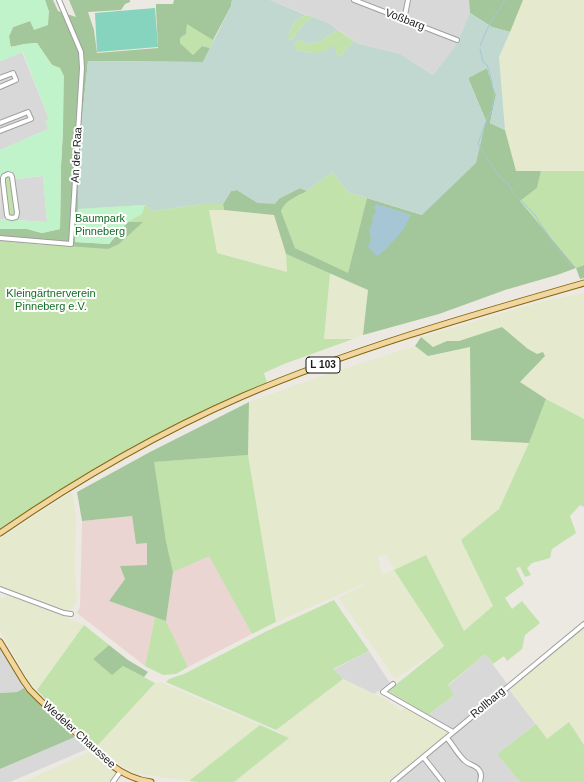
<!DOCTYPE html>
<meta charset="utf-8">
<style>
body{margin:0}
canvas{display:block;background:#ece9e2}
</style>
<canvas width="584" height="782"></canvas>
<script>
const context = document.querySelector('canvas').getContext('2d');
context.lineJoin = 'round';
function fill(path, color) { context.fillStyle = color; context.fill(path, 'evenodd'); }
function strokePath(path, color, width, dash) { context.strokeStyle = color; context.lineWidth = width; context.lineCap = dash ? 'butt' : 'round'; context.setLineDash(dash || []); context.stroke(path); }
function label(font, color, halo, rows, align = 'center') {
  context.font = font + ' Helvetica,sans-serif'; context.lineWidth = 4; context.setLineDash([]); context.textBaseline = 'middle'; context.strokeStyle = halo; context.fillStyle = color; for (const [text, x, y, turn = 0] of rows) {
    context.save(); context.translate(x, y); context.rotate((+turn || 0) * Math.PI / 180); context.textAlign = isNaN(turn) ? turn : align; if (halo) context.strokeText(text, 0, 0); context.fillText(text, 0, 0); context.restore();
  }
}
fill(new Path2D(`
 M270,0H469L470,13L456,45L433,75L400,54L359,44L330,24Z
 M22,52L49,119L48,129L0,150V61Z
 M14,171L16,179L43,176L47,222L0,219L1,175Z
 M0,646L24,688L17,692L0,693Z
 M369,651L390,683L374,694L343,679L333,670Z
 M485,654L508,685V688L536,724L497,754L520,782H397L456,732L428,715L454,695L448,686Z
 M75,737L87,749L10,782H0V769Z`), '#d9d8d8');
fill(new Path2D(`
 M132,516L136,544L147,543V565L125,579L109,601L155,617L145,666L77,613L80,607L82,521Z
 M209,555L252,634L188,667L166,621L173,572Z`), '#ebd5d2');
fill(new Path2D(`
 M523,0H584V171L516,172L505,130L499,57Z
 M209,210H224L274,215L286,254L288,272L217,253Z
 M330,273L368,290L363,335L353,339L324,340Z
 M584,293V419L546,399L520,382L537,354L528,349L513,336L478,335L459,341H447L433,347L421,337L544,301Z
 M415,346L428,356L470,347L471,440L529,443L499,509L461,540L493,606L464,632L426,555L394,570L444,646L395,679L339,598L374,579L276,622L248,455L249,402L325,375ZM386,554L394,570L382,575L378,557Z
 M72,492L76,515L75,569L77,598L75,605L72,609L68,610H64L0,586V539L40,512Z
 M10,594L84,625L37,690L31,684L22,669L0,631V599Z
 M584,627V745L569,722L547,739L508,688Z
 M343,679L387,700L401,711L406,707L450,732L389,782H234L288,738L276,730Z
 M161,682L206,702L260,725L189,781L135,773L122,766L97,746L155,683Z
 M90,752L116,772L110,782H23Z`), '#e5e9ce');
fill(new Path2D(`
 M306,15L313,17L303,24L292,40L289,39C288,33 292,25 297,20C299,18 303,16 306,15Z
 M187,23L214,40L210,48L202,46L193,55L180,43V38L186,34Z
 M338,30L354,41L339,57L336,53H312L296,50L294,44L298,40L309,44L320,41Z
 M541,171H584V265L576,268L520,201L537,188Z
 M332,172L348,192L367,198L348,274L295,248L281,211L283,206L289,201L307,191Z
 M8,176L11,178L15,213L14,216H12L9,215L5,180V178Z
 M201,204H223L224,210H209L217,253L287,272L286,254L330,273L324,339H353L284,364L264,373L267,383C204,409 143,440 85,475C56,493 28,512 0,531V241L46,245L119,244L142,222H128L78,209L145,205L153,211Z
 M546,399L584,419V507L580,505L570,516L576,533L552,549L550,558L532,563L527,568L531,575L525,577L520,567L516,568L524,584L505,598L512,609L522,601L540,623L525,635L522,649L507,661L504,656L493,664L485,654L448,685L454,695L428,715L388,691L444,646L394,570L426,555L464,631L493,606L461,540L499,509L529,443Z
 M248,455L276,622L252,634L209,556L173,572L166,541L153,462Z
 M334,600L369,651L333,669L343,679L276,730L166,682L169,679L184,674L267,631Z
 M155,617L166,621L188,667L176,674L163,675L145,666Z
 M84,625L109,645L93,659L112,674L123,666L155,683L97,746L53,707L37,690Z
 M569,722L584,745V781L583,782H520L497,754L536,724L547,739Z
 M260,725L289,738L234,782H199L189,781Z`), '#c1e2ab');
fill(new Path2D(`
 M45,0H53L58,11L76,17L69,0H130V2L125,4L121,10L88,12L94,30L97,53L158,48L156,8V4H173L174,0H232L231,6L213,40L187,24L186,34L180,38V43L193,55L202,46L210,48L203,62L88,61L78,157V209L75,242L109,244L128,222H143L119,244L108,249L0,241V229H27L42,233L60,229L61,166L63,130L60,68L52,65L37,43L25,44L10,47L9,36L13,27L30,21L49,12Z
 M469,0H523L510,32L492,27L470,13Z
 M487,68L496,95L490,123L505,130L516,171H541L537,188L520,201L576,268L584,265V278L580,279L576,268L557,275L505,290L439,314L363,335L368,290L286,254L274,215L224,210L223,204L231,191L237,190L258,203L280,198L300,188L307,191C298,196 284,201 281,211L295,248L348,273L367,198L422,215L486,121L468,78Z
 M502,327L528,349L537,354L543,352L545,356L520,382L546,399L529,443L471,440L470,347L428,356L415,346L421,337L433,347L447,341H459Z
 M249,402L248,455L154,462L166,541L173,572L166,621L109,601L125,579L120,566L147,565V543L136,544L132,516L82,521L77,492L150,452Z
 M109,645L128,660L148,672L144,677L123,666L112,675L93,659Z
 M24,688L75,737L0,769V693L17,692Z`), '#a3c79a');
fill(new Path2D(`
 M232,0H270L306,15C303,16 299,18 297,20C292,25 288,33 289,39L292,40L303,24L313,17L330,24L338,30L320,41L309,44L298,40L294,44L296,50L312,53L324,52L334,45L336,53L339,57L354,41L359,44L400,54L433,75L456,45L470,13L492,27L510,32L499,57L505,130L490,123L496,95L487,68L468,78L486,121L476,163L422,215L367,198L348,192L332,172L307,191L300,188L280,198L275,204L258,203L237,190L231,191L223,204H201L153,211L145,205L78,209V157L88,61L203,62L231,6Z`), '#c0d8cf');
fill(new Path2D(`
 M0,0H45L49,12L48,25L34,30L30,21L13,27L9,36L11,47L25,44L37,43L52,65L60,68L64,76L63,130L61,166L60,229L42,233L27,229H0V219L47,222L43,176L15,179L14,171L1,175L0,180V150L48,129L45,121L49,119L23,52L0,61Z
 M145,205L142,214L128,222L109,244L75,242L78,209Z`), '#c1f3ca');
fill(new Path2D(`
 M155,8L158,47L97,52L95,13Z`), '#86d4bd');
fill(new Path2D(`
 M376,204L393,209L411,215L403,230L385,250L378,256L373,253L368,247L371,240L369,229L373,223L372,219L376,211L374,207Z`), '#a6c6d6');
strokePath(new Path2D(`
 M480,46L488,27L505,0
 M480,49L483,62L487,65L490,74L494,94L492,110L488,116L478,144L499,176L508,184L513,192L535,215L540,223L547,233L554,245L572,266`), '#a6c6d6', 1);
const minor = new Path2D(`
 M354,0L457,40
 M404,20L408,0
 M0,78L13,73L16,80L0,87
 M0,123L28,112L31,119L0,131
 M8,174L11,175L12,177L17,213L16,217L12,218L8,217L7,215L3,182V178L4,176Z
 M0,238L71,244L82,68L81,52L59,0
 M0,589L64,613L71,614
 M393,684L383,692L453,732
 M447,738C453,745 458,755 465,761C469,765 476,765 479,770C482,774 481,777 480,782
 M424,758L443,782
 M113,782L120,772
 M393,782L584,624`);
const major = new Path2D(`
 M0,533C77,480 158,433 243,396C353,349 469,316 584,283
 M0,642L23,680L30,690L41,701L110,764C123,774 135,780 151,782`);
strokePath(minor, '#9f9f9f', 6);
strokePath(major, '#84680e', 7);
strokePath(minor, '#fff', 4);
strokePath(major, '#f2d6a0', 5);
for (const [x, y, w] of [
 [323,365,34]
]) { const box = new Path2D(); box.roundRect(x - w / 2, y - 8, w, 16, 3); context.fillStyle = '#fff'; context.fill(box); strokePath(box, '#1b1b1b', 1); }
label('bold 10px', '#1b1b1b', null, [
 ["L 103",323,365]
]);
label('11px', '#1b1b1b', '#fff', [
 ["Voßbarg",405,20,21],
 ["An der Raa",77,155,-87],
 ["Rollbarg",488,703,-40],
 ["Wedeler Chaussee",79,735,42]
]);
label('11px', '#156d25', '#fff', [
 ["Baumpark",100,219],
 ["Pinneberg",100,232],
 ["Kleingärtnerverein",51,294],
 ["Pinneberg e.V.",51,307]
]);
</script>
